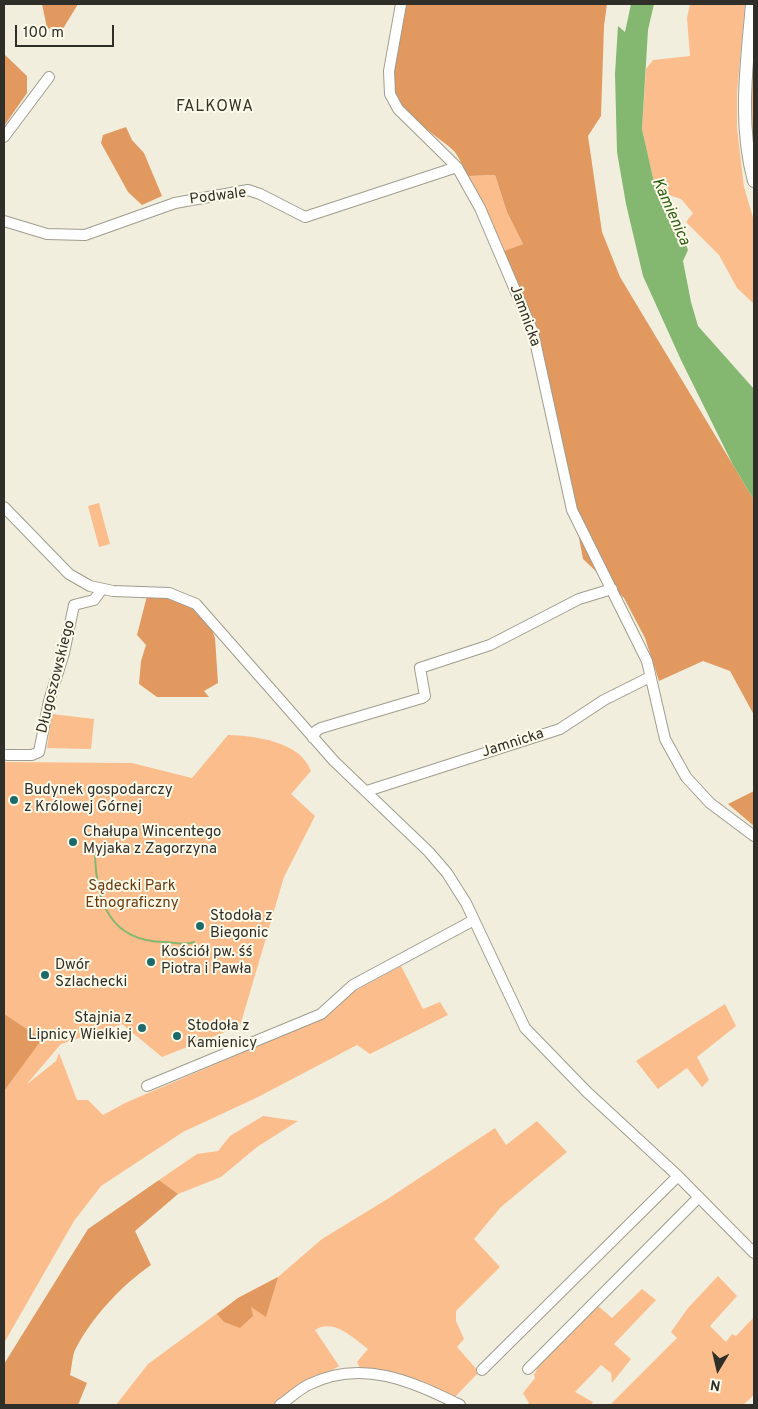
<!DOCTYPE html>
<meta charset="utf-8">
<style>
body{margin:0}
#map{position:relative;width:758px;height:1409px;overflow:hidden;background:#f1eede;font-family:Overpass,sans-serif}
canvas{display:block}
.frame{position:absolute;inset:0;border:5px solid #2f2e28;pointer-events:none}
.north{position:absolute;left:693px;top:1344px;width:50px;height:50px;-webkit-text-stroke:4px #fefbeb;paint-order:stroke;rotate:189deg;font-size:14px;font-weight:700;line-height:20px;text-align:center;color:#2f2e28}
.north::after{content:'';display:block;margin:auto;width:18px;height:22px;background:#2f2e28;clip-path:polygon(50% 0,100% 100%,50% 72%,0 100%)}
.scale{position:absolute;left:15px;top:25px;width:99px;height:22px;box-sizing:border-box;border:2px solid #2f2e28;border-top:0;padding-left:6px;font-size:15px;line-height:18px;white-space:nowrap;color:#2f2e28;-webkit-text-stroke:4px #fefbeb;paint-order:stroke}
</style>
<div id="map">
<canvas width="758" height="1409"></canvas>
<div class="frame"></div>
<div class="north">N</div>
<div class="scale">100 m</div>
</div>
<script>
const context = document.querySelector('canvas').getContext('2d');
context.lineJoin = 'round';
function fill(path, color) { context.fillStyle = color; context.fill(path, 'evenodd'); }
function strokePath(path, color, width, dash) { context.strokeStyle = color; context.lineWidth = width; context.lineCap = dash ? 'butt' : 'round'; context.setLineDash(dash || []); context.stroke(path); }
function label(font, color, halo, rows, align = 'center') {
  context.font = font + ' Overpass,sans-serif'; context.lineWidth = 4; context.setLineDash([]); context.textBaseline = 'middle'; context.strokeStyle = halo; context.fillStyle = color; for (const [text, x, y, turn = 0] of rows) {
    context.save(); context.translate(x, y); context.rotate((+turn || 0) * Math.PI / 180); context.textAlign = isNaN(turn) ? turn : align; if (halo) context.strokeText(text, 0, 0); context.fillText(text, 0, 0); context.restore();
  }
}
fill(new Path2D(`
 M690,4H745L737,93V128L744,187L754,221V304L737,288L719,255L686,222L693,213L681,199L656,191L642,129L646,69L653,60L690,56L687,18Z
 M754,34V159L748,106Z
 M495,175L507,212L523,244L504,251L468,176Z
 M99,503L110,544L99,547L88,506Z
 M52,714L94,719L91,749L47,748Z
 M228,735C255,736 300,741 311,771L291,794L315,816L284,877L240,1026L162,1057L122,1024L61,1044L26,1085L56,1061L59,1053L77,1100H88L103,1115L125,1103L323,1018L333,1011L353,992L401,966L423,1009L440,1002L448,1015L370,1054L357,1045L258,1097L183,1132L101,1186L74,1221L4,1343V762L132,763L192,778Z
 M725,1004L736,1026L697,1057L709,1080L702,1087L687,1068L658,1089L636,1061Z
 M263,1116L298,1121L257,1147L221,1177L178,1194L159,1180L197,1154L218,1151L230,1136Z
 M537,1121L567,1152L501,1207L474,1239L500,1267L456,1311V1321L464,1339L457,1347L479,1372L452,1400L361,1370L357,1362L368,1349C353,1338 334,1318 315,1330L339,1366L291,1394L275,1405H116L148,1364L238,1298L278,1277L322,1239L389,1198L495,1128L506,1145Z
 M718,1276L737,1296L710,1326L726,1342L732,1334L736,1336L754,1317V1395L743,1405H610L677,1338L671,1332L688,1308Z
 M642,1289L656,1300L614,1344L631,1359L612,1383L611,1373L601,1365L575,1392L593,1402L591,1405H527L529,1403L523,1393L535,1378L534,1375L540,1363L597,1305L612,1318Z`), '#fcbd8c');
fill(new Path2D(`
 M42,4H78L61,32L47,28Z
 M404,4H607L604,26L601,116L588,136L602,232L620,277L754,500V715L730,671L703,661L659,681L645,638L624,598L583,559L548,376L531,316L504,251L523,244L507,212L495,175L468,176C463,168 459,156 453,150C433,132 396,113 393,83C389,57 399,29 404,4Z
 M4,54L27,76V93L4,126Z
 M126,127L132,140L144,153L162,196L142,205L128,192L101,143L103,135Z
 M147,596H164L189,604L211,627L215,638L218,683L204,691L209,697H157L139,684L141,661L146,645L137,635Z
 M754,791V826L728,804Z
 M4,1014L42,1039L4,1091Z
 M159,1180L178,1194L135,1231L151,1265C121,1286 93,1316 76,1348C72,1355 72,1367 70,1375L87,1383L78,1405H4V1364L88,1229Z
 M278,1277L266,1317L251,1307L253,1316L240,1328L224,1322L217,1314L238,1298Z`), '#e19960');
fill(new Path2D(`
 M631,4H654L648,30L642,129L656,191L674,216L688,250L683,261L691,302L698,326L754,389V500L733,465L681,360L643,276L626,204L617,152L615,74L618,26L625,32Z`), '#84b76f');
strokePath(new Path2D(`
 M95,853C96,902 110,941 164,942C175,942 184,946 194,942`), '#84b76f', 2);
const minor = new Path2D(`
 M401,4L389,71L390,94L398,109L457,167L480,208L533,332L572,510L647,661L665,739L686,777L710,803L754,836
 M4,137L49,77
 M4,221L47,234L85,235L175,203L248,190L260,194L305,217L457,167
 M4,507L69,574L90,586L113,591L169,593L196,604L334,761L429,852L447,873L466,903L525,1028L587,1092L678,1176L754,1253
 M313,738L316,731L321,728L422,698L425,696L420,668L490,645L579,599L612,589
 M7,755H32L39,752L49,701L64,653L74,605L94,600L102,589
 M367,791L560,729L604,700L650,677
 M147,1086L321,1014L353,985L474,920
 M528,1369L699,1197
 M482,1370L678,1176
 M280,1405C289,1399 298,1390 308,1385C361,1358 411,1381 460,1405`);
const major = new Path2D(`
 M752,4C747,63 738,122 754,181`);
strokePath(minor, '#a09d8e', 12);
strokePath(major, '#a09d8e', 14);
strokePath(minor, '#fff', 10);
strokePath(major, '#fff', 12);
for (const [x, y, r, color] of [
 [14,800,5,"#1d6a6a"],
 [73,842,5,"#1d6a6a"],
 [200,926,5,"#1d6a6a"],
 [151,962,5,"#1d6a6a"],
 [45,975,5,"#1d6a6a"],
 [142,1028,5,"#1d6a6a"],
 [177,1036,5,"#1d6a6a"]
]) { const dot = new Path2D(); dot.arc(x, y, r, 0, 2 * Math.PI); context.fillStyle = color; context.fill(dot); strokePath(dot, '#fefbeb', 2); }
label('15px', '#2f2e28', '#fefbeb', [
 ["Podwale",218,197,-7],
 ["Jamnicka",524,316,70],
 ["Długoszowskiego",57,677,-76],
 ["Jamnicka",513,744,-18]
]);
label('15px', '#2f2e28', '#fefbeb', [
 ["Budynek gospodarczy",24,791],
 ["z Królowej Górnej",24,808],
 ["Chałupa Wincentego",83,833],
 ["Myjaka z Zagorzyna",83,850],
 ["Stodoła z",210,917],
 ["Biegonic",210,934],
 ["Kościół pw. śś",161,953],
 ["Piotra i Pawła",161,970],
 ["Dwór",55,966],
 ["Szlachecki",55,983],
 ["Stajnia z",132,1019,"right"],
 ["Lipnicy Wielkiej",132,1036,"right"],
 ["Stodoła z",187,1027],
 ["Kamienicy",187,1044]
], 'left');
label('15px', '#693a0d', '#fefbeb', [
 ["Sądecki Park",132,887],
 ["Etnograficzny",132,904]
]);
context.letterSpacing = '1px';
label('16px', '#363327', '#fefbeb', [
 ["FALKOWA",215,108]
]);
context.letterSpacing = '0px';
label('italic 16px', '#2f5f15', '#fefbeb', [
 ["Kamienica",670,212,66]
]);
</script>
